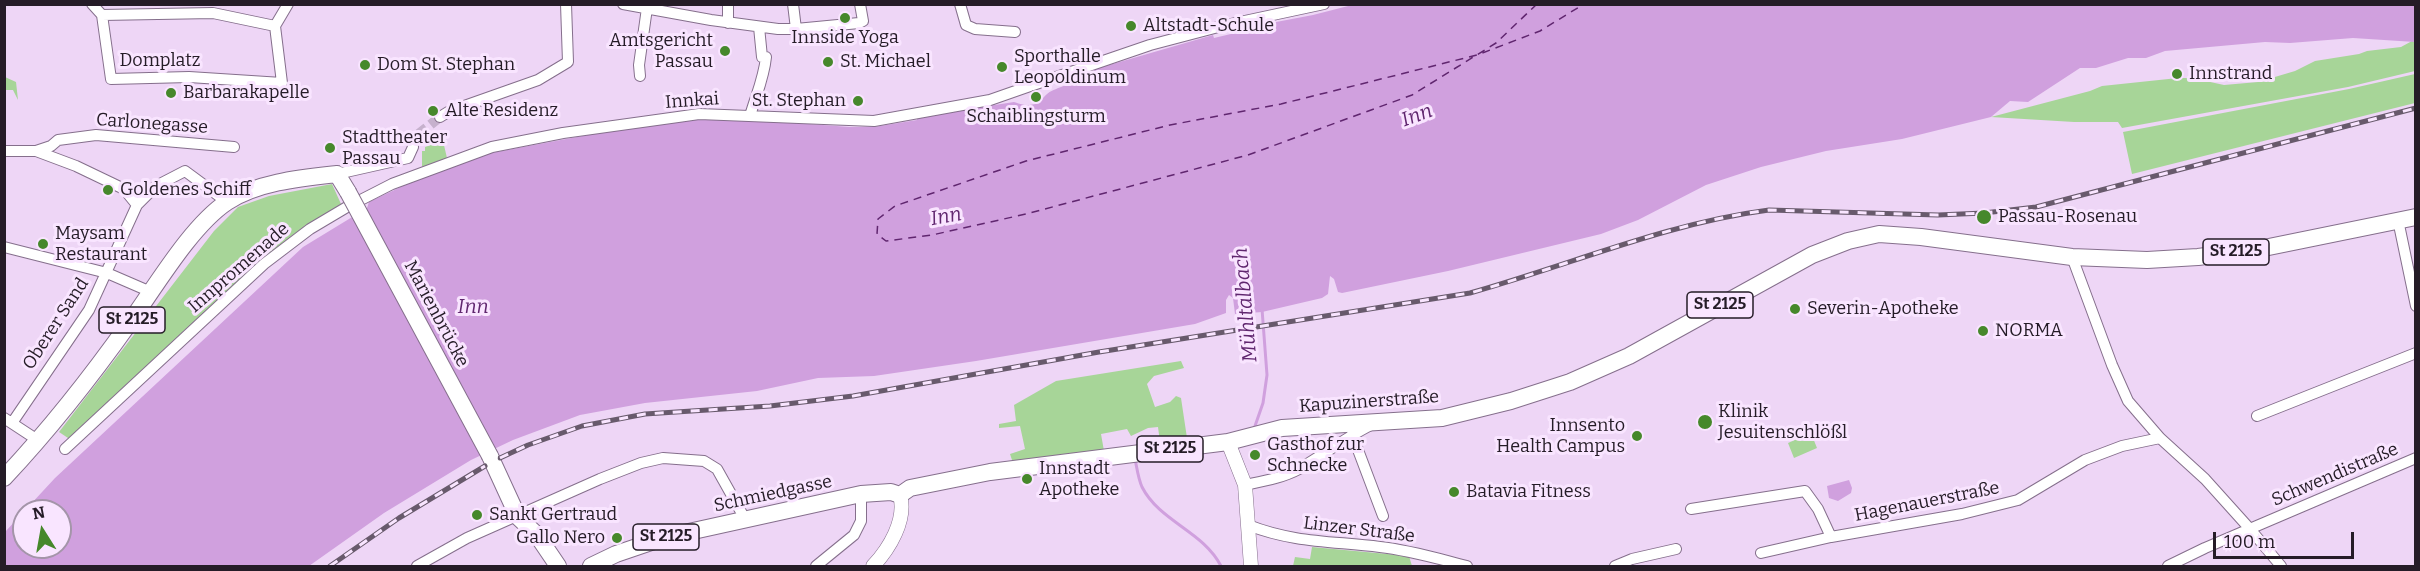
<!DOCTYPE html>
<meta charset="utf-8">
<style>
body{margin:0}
#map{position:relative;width:2420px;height:571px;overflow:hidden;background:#eed6f6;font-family:Bitter,serif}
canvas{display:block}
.frame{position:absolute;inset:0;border:6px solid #251c27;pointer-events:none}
.north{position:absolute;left:12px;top:499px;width:60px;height:60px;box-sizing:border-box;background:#f9e5ff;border:2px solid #a495a9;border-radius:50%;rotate:349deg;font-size:16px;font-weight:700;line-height:24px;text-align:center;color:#251c27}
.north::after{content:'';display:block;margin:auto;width:21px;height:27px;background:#46882b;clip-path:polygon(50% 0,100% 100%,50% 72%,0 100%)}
.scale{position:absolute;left:2213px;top:532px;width:141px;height:27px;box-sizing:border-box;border:3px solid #251c27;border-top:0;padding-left:8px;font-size:18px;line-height:21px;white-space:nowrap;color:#251c27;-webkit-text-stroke:4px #f9e5ff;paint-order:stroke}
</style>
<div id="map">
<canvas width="2420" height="571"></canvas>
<div class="frame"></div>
<div class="north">N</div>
<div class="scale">100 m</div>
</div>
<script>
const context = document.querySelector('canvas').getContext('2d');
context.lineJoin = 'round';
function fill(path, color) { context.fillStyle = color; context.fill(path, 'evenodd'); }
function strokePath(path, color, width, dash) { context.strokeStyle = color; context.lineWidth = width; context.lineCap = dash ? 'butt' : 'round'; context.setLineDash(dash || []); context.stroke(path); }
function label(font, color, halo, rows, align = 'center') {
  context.font = font + ' Bitter,serif'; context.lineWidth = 6; context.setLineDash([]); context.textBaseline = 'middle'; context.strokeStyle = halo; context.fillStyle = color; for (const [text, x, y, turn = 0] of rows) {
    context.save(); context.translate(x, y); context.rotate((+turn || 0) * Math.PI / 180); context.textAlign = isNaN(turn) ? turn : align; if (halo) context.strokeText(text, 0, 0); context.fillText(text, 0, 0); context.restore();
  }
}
fill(new Path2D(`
 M2412,41L2415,42V71L2348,87L2122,128L2118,122H2074L1991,117L2090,91L2102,86L2178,78H2192L2224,85L2258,82L2295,71L2315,61L2359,54L2367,51L2401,47Z
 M2415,74V103L2132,174L2123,132L2349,89Z
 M5,77L16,82L18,100L13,90H5Z
 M443,141L447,158L422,167V151H425V147Z
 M332,184L341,204L294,234L243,277L71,440L59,432L214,231L238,207L269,196Z
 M1181,361L1184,368L1154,376L1147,384L1155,407L1170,402L1176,396L1181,398L1187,438L1160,442L1158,427L1148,428L1131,436L1127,429L1101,434L1104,451L1013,463L1010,454L1025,449L1020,426L999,428V424L1016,421L1014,405L1056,381Z
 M1811,433L1817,448L1794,458L1788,443Z
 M1312,547L1409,556L1412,566H1293L1295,557L1310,559Z`), '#a7d598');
fill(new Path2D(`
 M1352,5H2415V42L2353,38L2290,43L2265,42L2165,51L2146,58H2128L2096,68H2080L2028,102L2010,101L1991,117L1902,139L1826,151L1761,167L1706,185L1638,220L1601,234L1448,271L1342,293L1338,292L1334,279L1330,276L1328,294L1322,298L1262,312L1235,314L1233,298L1229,295L1226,300V313L1195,324L976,361L874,376L818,378L757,391L645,403L580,415L513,440L471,460L384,513L309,566H5V532L55,478L303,247L367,208L369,202L407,184L491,153L593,134L693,120L727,118L850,127H874L917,120V117L1014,102C1027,106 1026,106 1040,103C1050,85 1061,92 1072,79L1071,76L1213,35L1214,38L1235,33L1234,30L1313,15ZM24,511H60V547H24Z
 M1849,480L1852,488L1851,493L1838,501L1829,498L1827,486Z`), '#d0a0de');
strokePath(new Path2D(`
 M1255,426L1263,403L1267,375L1262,309
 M1135,459C1137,468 1138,478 1142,487C1160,522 1203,531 1221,566`), '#d0a0de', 3);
strokePath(new Path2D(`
 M1537,4L1496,43L1412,95L1248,155L1026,214L932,235L886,241L877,234L878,219L895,206L1026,161L1170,125L1281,104L1477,55L1540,31L1584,4`), '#60266f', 1.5, [8, 6]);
strokePath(new Path2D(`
 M413,147L415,137L440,117`), '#c6b1cd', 10, [10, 5]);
const street = new Path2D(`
 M92,4L102,15
 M623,4L711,20L778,29H796L859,23L863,21L860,4
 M793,4L796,29
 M960,4L966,25L975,29L1015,32
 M102,15L111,79L189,77L282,83L275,26L288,4
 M102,15L213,13L275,26
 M728,23V4
 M640,76L639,65L647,8
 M1033,85L1150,45L1226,25L1324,4
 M453,110L538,80L568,62L566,4
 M750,116C756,95 764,78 766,57H762L759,27
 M440,117L448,112
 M4,151H36L76,166L124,189L137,205
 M36,151L51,146L58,140L96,135L234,147
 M337,174L408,158L413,147
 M2398,220L2416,306
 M4,247L107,273L151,292
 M2072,257L2112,365L2128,401L2160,438L2205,479L2250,529L2281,566
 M2257,416L2416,353
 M4,418L39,441
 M12,423L89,310L137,205L156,186L185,171L227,202
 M1352,434L1383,516
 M65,449L264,264L310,229L347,207L392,184L492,147L563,133L678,117L699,114L874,121L990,100L1030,86
 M1245,485C1264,481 1282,478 1299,469C1323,455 1345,438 1371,425
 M1691,509L1805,491L1818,509L1831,537
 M1248,525C1294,543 1332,541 1380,547C1409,550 1439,559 1467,566
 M1761,553L1831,537L1962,514L2018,500L2085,460L2122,446L2160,438
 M417,566L467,538L600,479L641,463L663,458L704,461L717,469L745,519
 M816,566L854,535L861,521V494
 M1615,566L1632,559L1676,549
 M2168,566L2205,548L2416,458`);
const secondary = new Path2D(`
 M1228,442L1245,485L1251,566
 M873,566C889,549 907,520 900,495`);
const primary = new Path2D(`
 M490,456L518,517L537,535L558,566
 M4,478C50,429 91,377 130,322C156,286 191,226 227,202C258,182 301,178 337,174L348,192
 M591,566L616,554L666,537L861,494L891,492L900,495L910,488L990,472L1228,442L1282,428L1442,418L1511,401L1570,382L1629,356L1812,255L1848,241L1879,234L1921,237L2072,257L2147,260L2198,257L2254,250L2416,217`);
strokePath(street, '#856f8c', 12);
strokePath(secondary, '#856f8c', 15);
strokePath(primary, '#856f8c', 18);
strokePath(street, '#fff', 10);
strokePath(secondary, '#fff', 14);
strokePath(primary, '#fff', 16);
const rail = new Path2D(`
 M500,458L528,445L582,426L645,414L770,406L853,396L1099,352L1470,293C1570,265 1667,223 1769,210L1938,215L1984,213L2036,207L2416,108
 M330,566L399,518L485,466`);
strokePath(rail, '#685a6c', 5);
strokePath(rail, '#f9e5ff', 3, [9]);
const primaryBridge = new Path2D(`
 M348,192L490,456`);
strokePath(primaryBridge, '#856f8c', 18, []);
strokePath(primaryBridge, '#fff', 16);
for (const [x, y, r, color] of [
 [845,18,6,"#46882b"],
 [1131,26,6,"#46882b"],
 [725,51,6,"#46882b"],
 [828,62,6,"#46882b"],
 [365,65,6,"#46882b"],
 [1002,67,6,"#46882b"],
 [2177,74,6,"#46882b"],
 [171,93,6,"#46882b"],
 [1036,97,6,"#46882b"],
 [858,101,6,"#46882b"],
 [433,111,6,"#46882b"],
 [330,148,6,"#46882b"],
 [108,190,6,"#46882b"],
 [1984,217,8,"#46882b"],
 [43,244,6,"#46882b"],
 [1795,309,6,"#46882b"],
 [1983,331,6,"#46882b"],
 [1705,422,8,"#46882b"],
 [1637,436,6,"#46882b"],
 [1255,455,6,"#46882b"],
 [1027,479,6,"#46882b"],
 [1454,492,6,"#46882b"],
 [477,515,6,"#46882b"],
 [617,538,6,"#46882b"]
]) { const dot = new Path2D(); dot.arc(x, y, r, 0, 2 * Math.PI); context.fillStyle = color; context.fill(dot); strokePath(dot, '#f9e5ff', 2); }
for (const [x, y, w] of [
 [2236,252,66],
 [1720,305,66],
 [132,320,66],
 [1170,449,66],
 [666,537,66]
]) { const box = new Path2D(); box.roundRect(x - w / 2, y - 13, w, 26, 4.5); context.fillStyle = '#f9e5ff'; context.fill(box); strokePath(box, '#251c27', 1.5); }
label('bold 16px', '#251c27', null, [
 ["St 2125",2236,252],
 ["St 2125",1720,305],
 ["St 2125",132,320],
 ["St 2125",1170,449],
 ["St 2125",666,537]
]);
label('18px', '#251c27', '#f9e5ff', [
 ["Altstadt-Schule",1143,26],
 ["Innside Yoga",845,38,"center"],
 ["Amtsgericht",713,41,"right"],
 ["Passau",713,62,"right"],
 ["Sporthalle",1014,57],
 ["Leopoldinum",1014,78],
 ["St. Michael",840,62],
 ["Dom St. Stephan",377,65],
 ["Innstrand",2189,74],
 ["Barbarakapelle",183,93],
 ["St. Stephan",846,101,"right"],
 ["Alte Residenz",445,111],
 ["Schaiblingsturm",1036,117,"center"],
 ["Stadttheater",342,138],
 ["Passau",342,159],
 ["Goldenes Schiff",120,190],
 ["Passau-Rosenau",1998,217],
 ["Maysam",55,234],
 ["Restaurant",55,255],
 ["Severin-Apotheke",1807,309],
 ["NORMA",1995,331],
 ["Klinik",1718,412],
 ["Jesuitenschlößl",1718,433],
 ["Innsento",1625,426,"right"],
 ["Health Campus",1625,447,"right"],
 ["Gasthof zur",1267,445],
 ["Schnecke",1267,466],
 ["Innstadt",1039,469],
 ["Apotheke",1039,490],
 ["Batavia Fitness",1466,492],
 ["Sankt Gertraud",489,515],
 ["Gallo Nero",605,538,"right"]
], 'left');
label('18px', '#251c27', '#f9e5ff', [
 ["Domplatz",160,61],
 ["Innkai",692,101,-4],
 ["Carlonegasse",152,124,4],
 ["Innpromenade",239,268,-41],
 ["Marienbrücke",436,314,62],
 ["Oberer Sand",56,324,-57],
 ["Kapuzinerstraße",1369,402,-4],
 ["Schwendistraße",2335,475,-23],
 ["Schmiedgasse",773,494,-12],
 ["Hagenauerstraße",1927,502,-11],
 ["Linzer Straße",1359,530,7]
]);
label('italic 20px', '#60266f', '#f9e5ff', [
 ["Inn",1417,116,-20],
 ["Inn",946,217,-10],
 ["Mühltalbach",1246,305,-95],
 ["Inn",473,307]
]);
</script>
